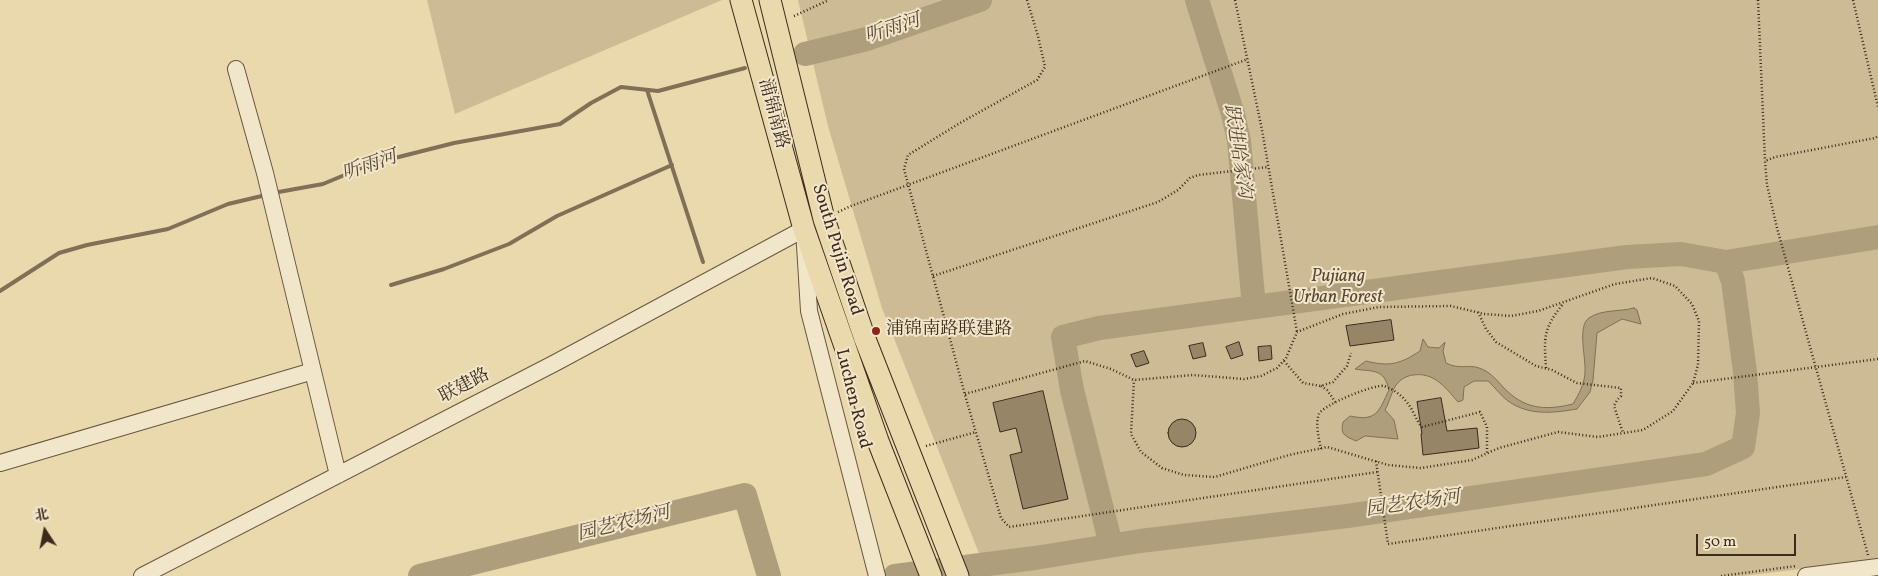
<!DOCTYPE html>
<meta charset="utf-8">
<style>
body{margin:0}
#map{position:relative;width:1878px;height:576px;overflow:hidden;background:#e9d9ad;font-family:Vollkorn,"Noto Serif SC",serif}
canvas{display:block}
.north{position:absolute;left:20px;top:506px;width:50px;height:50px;-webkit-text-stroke:4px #f1e6ca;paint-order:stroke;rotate:349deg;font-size:14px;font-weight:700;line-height:20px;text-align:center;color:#3e2a1c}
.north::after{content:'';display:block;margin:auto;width:18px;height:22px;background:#3e2a1c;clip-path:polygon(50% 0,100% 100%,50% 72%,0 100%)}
.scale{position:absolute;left:1696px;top:534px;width:100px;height:22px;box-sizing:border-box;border:2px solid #3e2a1c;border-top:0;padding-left:6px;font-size:15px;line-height:18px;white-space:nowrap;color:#3e2a1c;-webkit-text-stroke:4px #f1e6ca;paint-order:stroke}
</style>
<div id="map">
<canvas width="1878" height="576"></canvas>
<div class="north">北</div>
<div class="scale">50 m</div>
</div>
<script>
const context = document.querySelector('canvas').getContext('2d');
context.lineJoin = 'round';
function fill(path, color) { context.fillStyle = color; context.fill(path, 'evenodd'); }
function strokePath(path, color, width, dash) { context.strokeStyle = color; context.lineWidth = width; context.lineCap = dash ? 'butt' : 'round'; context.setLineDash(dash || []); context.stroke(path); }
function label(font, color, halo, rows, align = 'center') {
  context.font = font + ' Vollkorn,"Noto Serif SC",serif'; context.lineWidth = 4; context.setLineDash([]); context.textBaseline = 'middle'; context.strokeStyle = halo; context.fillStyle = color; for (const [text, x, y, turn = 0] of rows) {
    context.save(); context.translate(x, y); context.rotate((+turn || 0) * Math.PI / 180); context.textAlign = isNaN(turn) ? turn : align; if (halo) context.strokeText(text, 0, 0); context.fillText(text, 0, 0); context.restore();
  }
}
fill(new Path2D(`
 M427,0H722L455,114Z
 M798,0H1878V560L1743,576H988L882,308L828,126Z`), '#ccbb94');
const water = new Path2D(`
 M1634,308L1637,310L1641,324L1622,319L1597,333L1593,380L1590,392L1577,409C1553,413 1529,416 1508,401C1501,396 1495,387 1488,381H1474L1464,387L1463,400L1458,402C1445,387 1434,372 1413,375C1406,376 1401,379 1396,385C1392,391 1389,403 1385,410L1394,420L1398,439L1365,436L1356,441C1345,436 1340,435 1343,422L1350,416C1377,422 1379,411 1389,390C1384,368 1373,372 1355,369L1366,361C1390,367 1400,364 1420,351L1423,339L1428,347L1439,348L1445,342L1443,351L1446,363C1459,370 1469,364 1479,368C1489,371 1496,379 1503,387C1524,409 1544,411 1573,404C1579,394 1585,383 1585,371C1586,358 1577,326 1589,318C1602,309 1620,312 1634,308Z`);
fill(water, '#af9e7c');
strokePath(water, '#827056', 1);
strokePath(new Path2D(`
 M647,90L703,262
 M273,193L323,184L371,164L454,143L560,124L591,103L621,87L658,91L745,68
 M391,285L444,269L509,244L557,216L672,165
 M0,291L59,253L87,245L168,229L228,204L266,195`), '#827056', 4);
strokePath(new Path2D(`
 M1197,0L1233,114L1239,141L1254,307
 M805,54L867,39L980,0
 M1111,545L1072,390L1063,337L1099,328L1627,257L1681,254L1726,262L1878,237
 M420,576L745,495L769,576
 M895,576L1035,558L1140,541L1347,516L1706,464L1743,447L1748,413L1745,372L1733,281L1726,262`), '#af9e7c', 24);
const building = new Path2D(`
 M1391,320L1394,340L1350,346L1346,326Z
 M1239,342L1243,355L1231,359L1226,347Z
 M1203,343L1206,356L1193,359L1189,346Z
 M1271,346L1272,359L1259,361L1258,347Z
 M1144,351L1149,363L1136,367L1131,355Z
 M1043,391L1068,499L1023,509L1010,455L1022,452L1016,428L1000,432L993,403Z
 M1441,398L1447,431L1477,428L1479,448L1423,455L1421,434H1422L1417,402Z
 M1168 433a14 14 0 1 1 28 0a14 14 0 1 1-28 0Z`);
fill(building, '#978567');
strokePath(building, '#3e2a1c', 1);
const minor = new Path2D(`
 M236,69L265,173L338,475
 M0,463L313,371
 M142,576L555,363L804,229L809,311L877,576
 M1806,576L1878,567`);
const major = new Path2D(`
 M741,0L804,229L878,441L931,576
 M770,0L824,219L865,339L958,576`);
strokePath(minor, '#695640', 18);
strokePath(major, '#3e2a1c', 23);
strokePath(new Path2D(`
 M1027,0L1038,36L1045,67L1037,80L960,123L908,155L904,169L967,402L1001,518L1009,527L1377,472
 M1235,0L1262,130L1297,332
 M1758,0L1765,161
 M1853,0L1878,107
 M794,16L829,0
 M838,212L851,206L1248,59
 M933,276L1158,202L1178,190L1190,178L1198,175L1268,167
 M1478,312L1486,329L1496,342L1536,366L1552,370L1577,383L1621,388V396L1617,400L1614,406L1623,433
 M1284,361L1303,383L1321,386L1333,382L1347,366L1351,353
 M1546,368C1544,337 1543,329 1563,304
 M1693,383L1878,359
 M1321,386L1327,390L1336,403
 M965,394L1085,361L1111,369L1134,380L1193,375L1244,379L1261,376L1277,368L1286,358L1297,332L1343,314L1379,307L1451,306L1484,314L1511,316L1538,311L1615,284L1652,278L1675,286L1692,304L1699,321L1698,365L1693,383L1673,411L1643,430L1598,437L1558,432L1499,448L1472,460L1421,468L1388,465L1327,447L1289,455L1215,477L1184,475L1162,468L1141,452L1131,434L1134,380
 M926,446L976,432
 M1321,449C1319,439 1315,424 1319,414C1323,405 1374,384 1384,386C1385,386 1390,389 1391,389C1402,395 1409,403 1414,414C1417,419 1418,423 1422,427L1480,412L1487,427V454
 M1376,461L1388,544L1846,477
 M1868,555L1777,228L1767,185L1765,161L1775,157L1875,138L1878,136
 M1721,576L1796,566`), '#3e2a1c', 2.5, [1, 2.5]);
strokePath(minor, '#f1e6ca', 16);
strokePath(major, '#e9d9ad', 21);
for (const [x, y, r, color] of [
 [876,331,5,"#8f2418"]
]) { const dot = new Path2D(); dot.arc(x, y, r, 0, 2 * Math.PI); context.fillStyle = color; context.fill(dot); strokePath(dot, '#f1e6ca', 2); }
label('18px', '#3e2a1c', '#f1e6ca', [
 ["浦锦南路",772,114,75],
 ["South Pujin Road",836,250,73],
 ["联建路",465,387,-27],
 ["Luchen Road",852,399,76]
]);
label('italic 18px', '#5a4734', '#f1e6ca', [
 ["Pujiang",1338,278],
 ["Urban Forest",1338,299]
]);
label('18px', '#3e2a1c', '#f1e6ca', [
 ["浦锦南路联建路",886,331]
], 'left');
label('italic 19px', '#5a4734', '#f1e6ca', [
 ["听雨河",893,30,-18],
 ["跃进哈家沟",1236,151,81],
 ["听雨河",370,167,-19],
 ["园艺农场河",1413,505,-8],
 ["园艺农场河",624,525,-14]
]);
</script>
